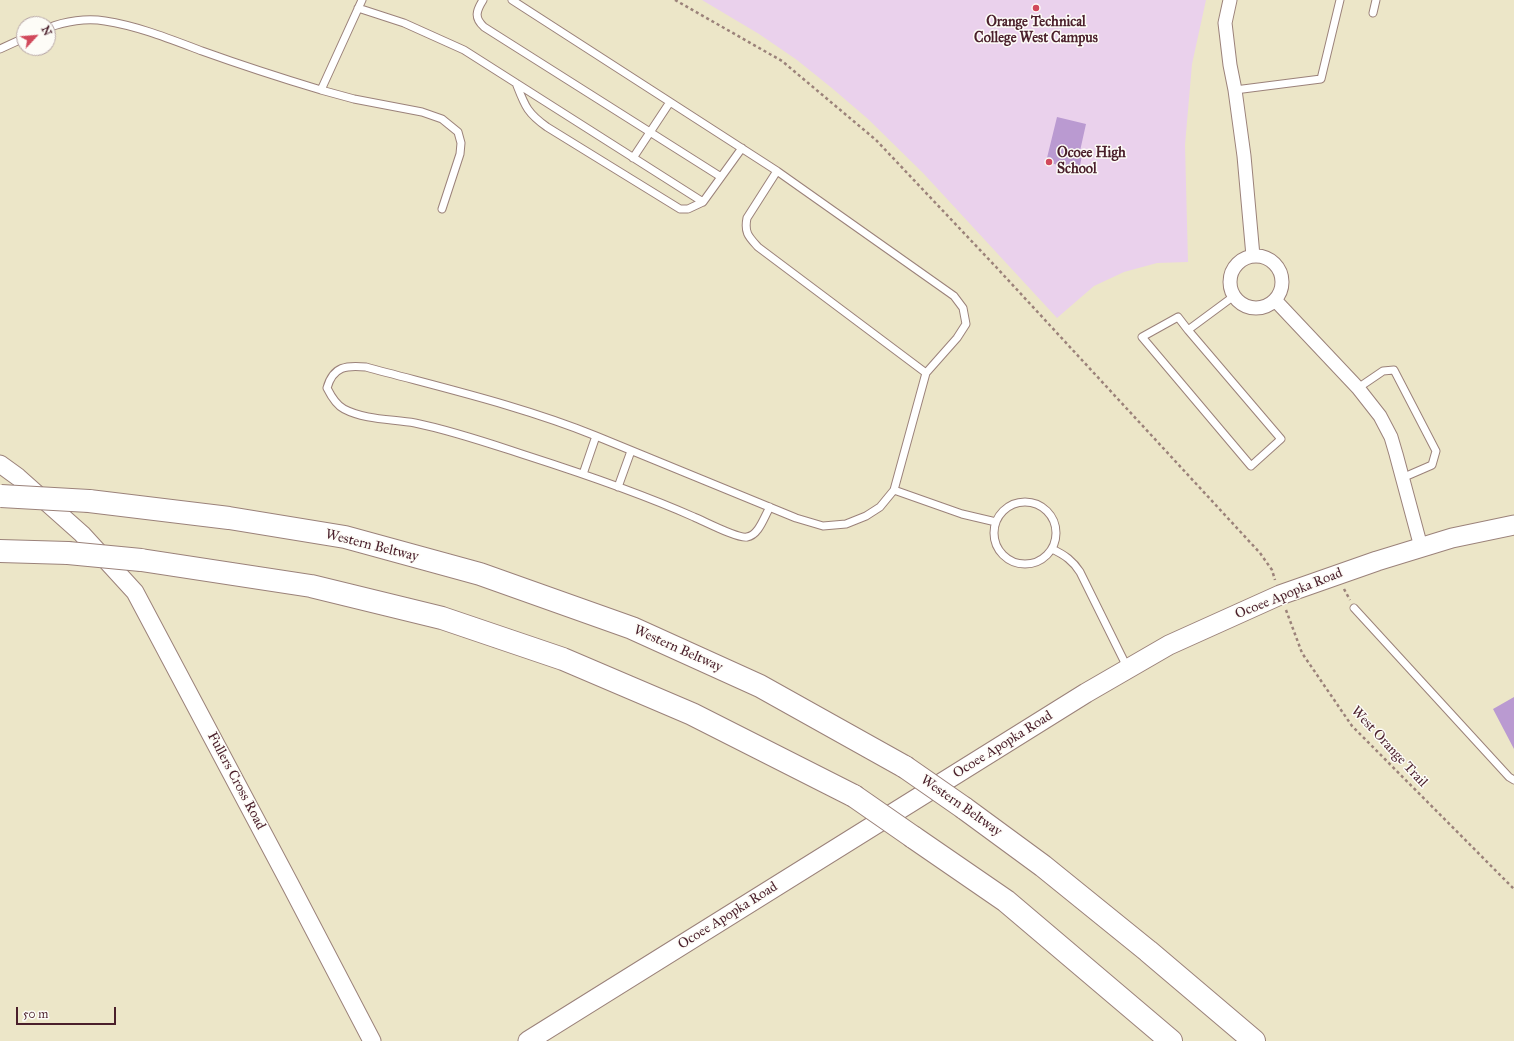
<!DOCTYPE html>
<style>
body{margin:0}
#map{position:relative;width:1514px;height:1041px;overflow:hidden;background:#ece6c8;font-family:"IM FELL Great Primer",serif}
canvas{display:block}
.north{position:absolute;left:16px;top:16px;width:40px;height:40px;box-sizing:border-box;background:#fdfcf7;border:1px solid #b5a4a5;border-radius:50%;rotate:64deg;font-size:11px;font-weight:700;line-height:16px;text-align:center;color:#4a1f2b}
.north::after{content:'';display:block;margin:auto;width:14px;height:18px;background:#d1495b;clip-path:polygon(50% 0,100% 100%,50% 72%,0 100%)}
.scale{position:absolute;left:16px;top:1007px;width:100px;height:18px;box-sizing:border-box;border:2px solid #4a1f2b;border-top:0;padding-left:5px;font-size:12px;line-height:14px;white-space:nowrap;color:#4a1f2b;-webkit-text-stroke:3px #fdfcf7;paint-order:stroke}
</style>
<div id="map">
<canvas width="1514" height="1041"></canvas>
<div class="north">N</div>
<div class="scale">50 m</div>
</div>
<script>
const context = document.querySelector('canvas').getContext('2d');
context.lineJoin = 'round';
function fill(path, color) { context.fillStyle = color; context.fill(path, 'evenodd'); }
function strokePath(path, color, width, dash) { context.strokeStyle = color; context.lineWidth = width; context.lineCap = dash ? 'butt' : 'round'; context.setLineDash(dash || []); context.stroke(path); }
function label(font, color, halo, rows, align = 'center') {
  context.font = font + ' "IM FELL Great Primer",serif'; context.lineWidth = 3; context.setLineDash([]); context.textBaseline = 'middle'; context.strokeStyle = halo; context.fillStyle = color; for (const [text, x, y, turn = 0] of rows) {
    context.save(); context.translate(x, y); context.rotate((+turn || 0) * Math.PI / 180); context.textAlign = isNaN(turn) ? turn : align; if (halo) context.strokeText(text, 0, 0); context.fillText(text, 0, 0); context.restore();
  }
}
fill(new Path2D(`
 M702,0H1206L1192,64L1185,145L1188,262L1157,263L1124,272L1094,286L1057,318L923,173L868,119L833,89L797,60L759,34Z`), '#ead1ec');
fill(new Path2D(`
 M1057,117L1086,124L1080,151H1083L1079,170L1046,162Z
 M1514,697V749L1493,709Z`), '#ba9ad1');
const service = new Path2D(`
 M362,0L321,90L354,99L422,112L442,119L458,132L461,143L460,154L442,209
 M483,0C476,11 474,18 484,27L721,177
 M512,0L777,171L954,296L963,308L966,324L957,338L926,373L894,490
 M358,8L404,23L464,50L703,202L742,148
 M1373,13L1376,0
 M48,28C65,21 87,18 105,21C138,26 170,39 202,51C241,65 281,78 321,90
 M0,49L24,38
 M516,83C525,106 527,113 547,127L680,209H688L703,202
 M1235,90L1321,79L1340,0
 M633,158L670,102
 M777,171L747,218C744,233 749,237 758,247L926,373
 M1188,330L1178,317L1142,337L1251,466L1281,439L1188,330L1234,296
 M1358,388L1383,371L1394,370L1436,451L1432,465L1402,478
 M583,474L596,436
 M618,487L631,451
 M994 533a31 31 0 1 1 62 0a31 31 0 1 1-62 0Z
 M770,507C764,517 759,535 747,537C738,539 704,521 694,517C640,493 584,474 528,456C491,444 454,431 415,423C392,419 365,420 344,409C336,405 331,396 327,388C333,366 347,365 366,367C443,388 522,406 596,436L796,518L823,526L846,524L866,516L880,507L894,490L962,514L996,522
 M1052,549C1065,555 1073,561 1080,572L1128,669
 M1354,608L1509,777L1514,780`);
const minor = new Path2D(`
 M1230,0L1225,23L1230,65L1235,90L1244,156L1253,256
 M1230 282a26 26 0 1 1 52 0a26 26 0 1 1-52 0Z
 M1275,300L1358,388L1380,416L1391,437L1396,454L1421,547`);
const tertiary = new Path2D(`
 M0,464L18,477L82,534L135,592L290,884L372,1041`);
const secondary = new Path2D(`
 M528,1041L1086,693L1169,645L1280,595L1377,561L1452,538L1514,525`);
const motorway = new Path2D(`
 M89,501L229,518L345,537L480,574L632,628L760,686L905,767
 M0,551L68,553
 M141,560L311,586L442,618L563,659L692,714L854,796
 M964,808L1043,866L1148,951L1254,1041
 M913,837L1006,901L1171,1041`);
strokePath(service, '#9b827a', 9);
strokePath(minor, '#9b827a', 15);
strokePath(tertiary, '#9b827a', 19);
strokePath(secondary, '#9b827a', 21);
strokePath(motorway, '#9b827a', 24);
strokePath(new Path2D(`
 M675,0L782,61L876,140L997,268L1260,553L1272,570L1275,580
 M1344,589L1350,600
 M1286,610L1302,653L1352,726L1514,889`), '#9b827a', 2.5, [3, 3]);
strokePath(service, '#fff', 7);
strokePath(minor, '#fff', 13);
strokePath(tertiary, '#fff', 17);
strokePath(secondary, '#fff', 19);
strokePath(motorway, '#fff', 22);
const motorwayBridge = new Path2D(`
 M1,496L89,501
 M68,553L141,560
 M905,767L964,808
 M854,796L913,837`);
strokePath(motorwayBridge, '#9b827a', 24, []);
strokePath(motorwayBridge, '#fff', 22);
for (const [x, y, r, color] of [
 [1036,8,4,"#d1495b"],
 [1049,162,4,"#d1495b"]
]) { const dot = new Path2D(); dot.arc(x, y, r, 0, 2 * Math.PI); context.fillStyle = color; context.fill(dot); strokePath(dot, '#fdfcf7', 1.5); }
label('bold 14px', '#4a1f2b', '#fdfcf7', [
 ["Orange Technical",1036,23],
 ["College West Campus",1036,39],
 ["Ocoee High",1057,154,"left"],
 ["School",1057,170,"left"]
]);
label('14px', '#4a1f2b', '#fdfcf7', [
 ["Western Beltway",372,546,14],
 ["Ocoee Apopka Road",1289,594,-22],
 ["Western Beltway",678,649,24],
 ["Ocoee Apopka Road",1003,745,-32],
 ["West Orange Trail",1389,747,47],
 ["Fullers Cross Road",236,781,62],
 ["Western Beltway",961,806,35],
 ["Ocoee Apopka Road",728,916,-32]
]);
</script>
